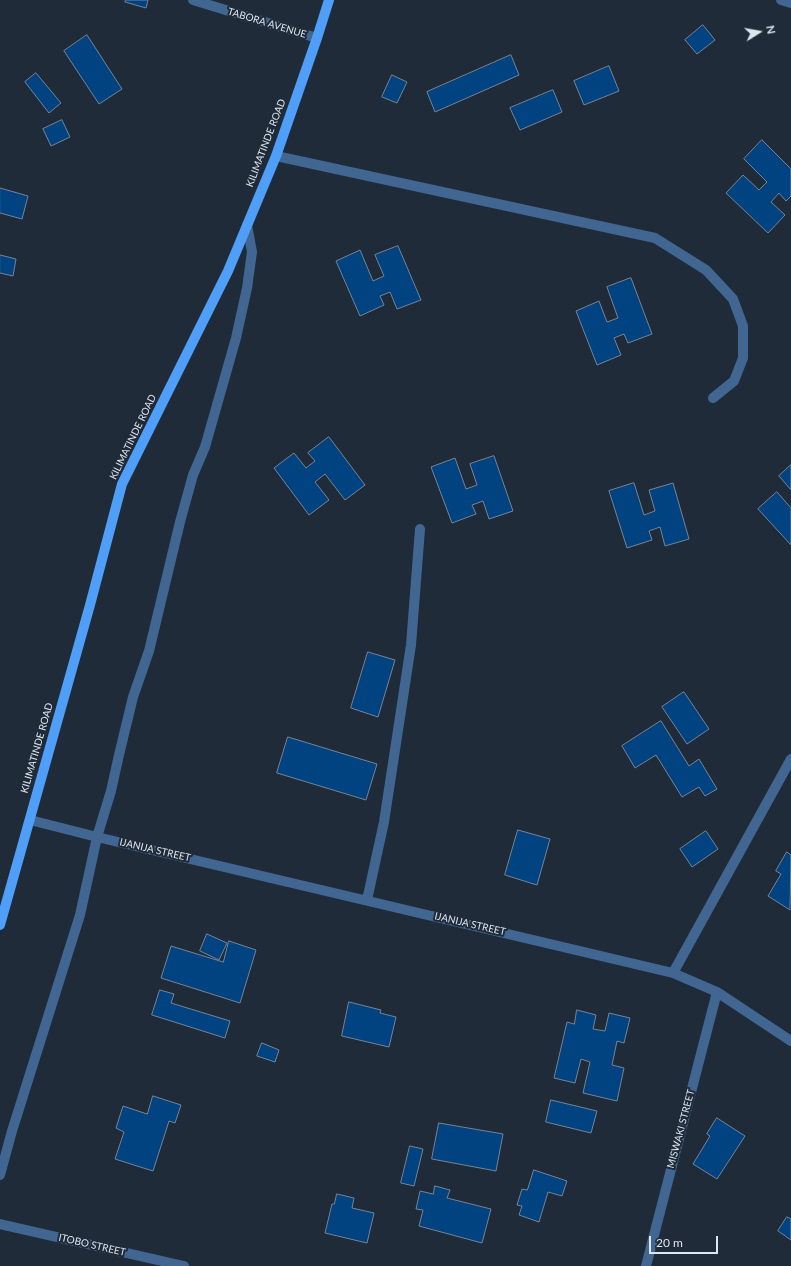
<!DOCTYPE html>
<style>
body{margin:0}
#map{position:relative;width:791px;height:1266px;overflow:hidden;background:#202b39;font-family:Lato,sans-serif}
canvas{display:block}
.north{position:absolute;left:739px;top:12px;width:40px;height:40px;-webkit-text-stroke:3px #202b39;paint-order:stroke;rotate:79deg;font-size:11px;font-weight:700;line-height:16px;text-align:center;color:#dde5ee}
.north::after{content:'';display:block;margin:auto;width:14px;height:18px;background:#dde5ee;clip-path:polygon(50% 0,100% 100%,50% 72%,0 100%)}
.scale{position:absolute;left:649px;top:1236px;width:69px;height:18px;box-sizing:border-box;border:2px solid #dde5ee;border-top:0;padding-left:5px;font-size:12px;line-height:14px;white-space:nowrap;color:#dde5ee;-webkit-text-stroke:3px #202b39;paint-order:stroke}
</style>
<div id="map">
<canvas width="791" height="1266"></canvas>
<div class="north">N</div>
<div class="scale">20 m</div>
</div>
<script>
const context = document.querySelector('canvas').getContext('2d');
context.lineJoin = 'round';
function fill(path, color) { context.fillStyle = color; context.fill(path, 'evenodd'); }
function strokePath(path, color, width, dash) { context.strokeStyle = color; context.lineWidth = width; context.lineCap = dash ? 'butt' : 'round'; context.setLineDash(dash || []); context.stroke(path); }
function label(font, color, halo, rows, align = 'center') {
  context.font = font + ' Lato,sans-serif'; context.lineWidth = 4; context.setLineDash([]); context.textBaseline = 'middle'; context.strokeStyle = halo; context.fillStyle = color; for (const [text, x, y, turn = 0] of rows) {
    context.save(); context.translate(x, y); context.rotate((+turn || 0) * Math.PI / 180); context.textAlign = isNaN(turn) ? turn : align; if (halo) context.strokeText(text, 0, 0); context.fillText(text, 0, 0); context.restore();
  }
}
const building = new Path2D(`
 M126,0H148L146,8L125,2Z
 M703,25L715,40L697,54L685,40Z
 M87,35L122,89L99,104L64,51Z
 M511,55L519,75L435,112L427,92Z
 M609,66L619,91L584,105L574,81Z
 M36,73L61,103L49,113L25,82Z
 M392,75L407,82L397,103L382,97Z
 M553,90L562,112L520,130L510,108Z
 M62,120L70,137L51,146L43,129Z
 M762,140L791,169V196L786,201L779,193L771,202L785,215L768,233L726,193L743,175L759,190L767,182L744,159Z
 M0,188L28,196L22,219L0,213Z
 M398,246L421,300L397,309L390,292L380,296L384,305L360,316L336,261L360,250L373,281L384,276L375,255Z
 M0,255L16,259L13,276L0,273Z
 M631,278L652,334L628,343L624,334L614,338L621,355L597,365L576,311L599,301L607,322L618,318L607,287Z
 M329,437L365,485L345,500L325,474L315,482L329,500L309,515L274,468L294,453L306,468L315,461L308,453Z
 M494,456L513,511L489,519L483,501L472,505L476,514L452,523L431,467L455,458L466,489L477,485L470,464Z
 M791,465V490L779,476Z
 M634,483L644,515L655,511L649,490L673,483L689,539L665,546L660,527L649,531L652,540L627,548L609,491Z
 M777,492L791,508V545L758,509Z
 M368,652L395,660L378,717L351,708Z
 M684,692L709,729L687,744L662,707Z
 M661,721L689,766L699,759L717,789L705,796L699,787L682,797L656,755L635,768L622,746Z
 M288,737L377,764L366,800L277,773Z
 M518,830L550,839L537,885L505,875Z
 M706,831L718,849L692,867L680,849Z
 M787,852L791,855L790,910L768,896L781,874L776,871Z
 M207,934L227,943L219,960L200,951Z
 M229,941L256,950L240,1003L161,978L171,946L223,962Z
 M160,990L174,994L171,1003L230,1021L225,1038L152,1015Z
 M349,1002L381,1010L380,1013L396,1017L389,1047L342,1036Z
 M577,1010L596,1015L593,1029L605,1031L609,1013L630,1018L624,1043L617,1041L612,1065L624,1068L617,1101L583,1093L590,1062L581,1059L575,1083L554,1078L567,1022L574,1024Z
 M262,1043L279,1050L275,1062L257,1056Z
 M153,1096L181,1105L175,1123L169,1121L153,1171L115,1159L124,1132L116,1128L123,1106L147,1114Z
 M551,1100L597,1111L591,1133L546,1122Z
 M717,1118L745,1136L717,1179L693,1164L710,1136L707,1134Z
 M439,1123L503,1134L496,1171L432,1159Z
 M410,1146L423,1149L414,1186L401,1183Z
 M534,1170L567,1181L562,1196L548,1192L539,1222L519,1215L522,1206L517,1205L522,1189L527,1190Z
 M435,1186L450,1190L447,1198L491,1209L482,1243L419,1226L423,1210L416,1209L420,1191L433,1194Z
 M337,1194L354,1198L352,1208L374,1213L367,1243L325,1233L332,1204H334Z
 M787,1217L791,1219V1240L778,1231Z`);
fill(building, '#004380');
strokePath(building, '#768495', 1);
strokePath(new Path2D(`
 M193,0L317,38
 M781,0L791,3
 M276,156L655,238L706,270L733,299L743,326V358L734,381L713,398
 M30,820L97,837L673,973L717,992L791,1041
 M367,900L384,822L411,645L420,529
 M673,973L791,759
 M0,1175L12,1131L80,915L97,837L111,791L119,755L133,697L149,651L180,522L193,475L205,447L236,338L247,288L252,252L247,225
 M0,1224L184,1266
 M646,1266L717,992`), '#416691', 10);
strokePath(new Path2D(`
 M0,925L90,605L122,484L228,271L276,156L317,38L329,0`), '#4f9ff8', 10);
label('10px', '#dde5ee', '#202b39', [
 ["TABORA AVENUE",267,23,17],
 ["KILIMATINDE ROAD",266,143,-69],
 ["KILIMATINDE ROAD",133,437,-64],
 ["KILIMATINDE ROAD",37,748,-74],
 ["IJANIJA STREET",155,850,13],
 ["IJANIJA STREET",470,924,13],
 ["MISWAKI STREET",681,1129,-75],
 ["ITOBO STREET",92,1245,13]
]);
</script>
